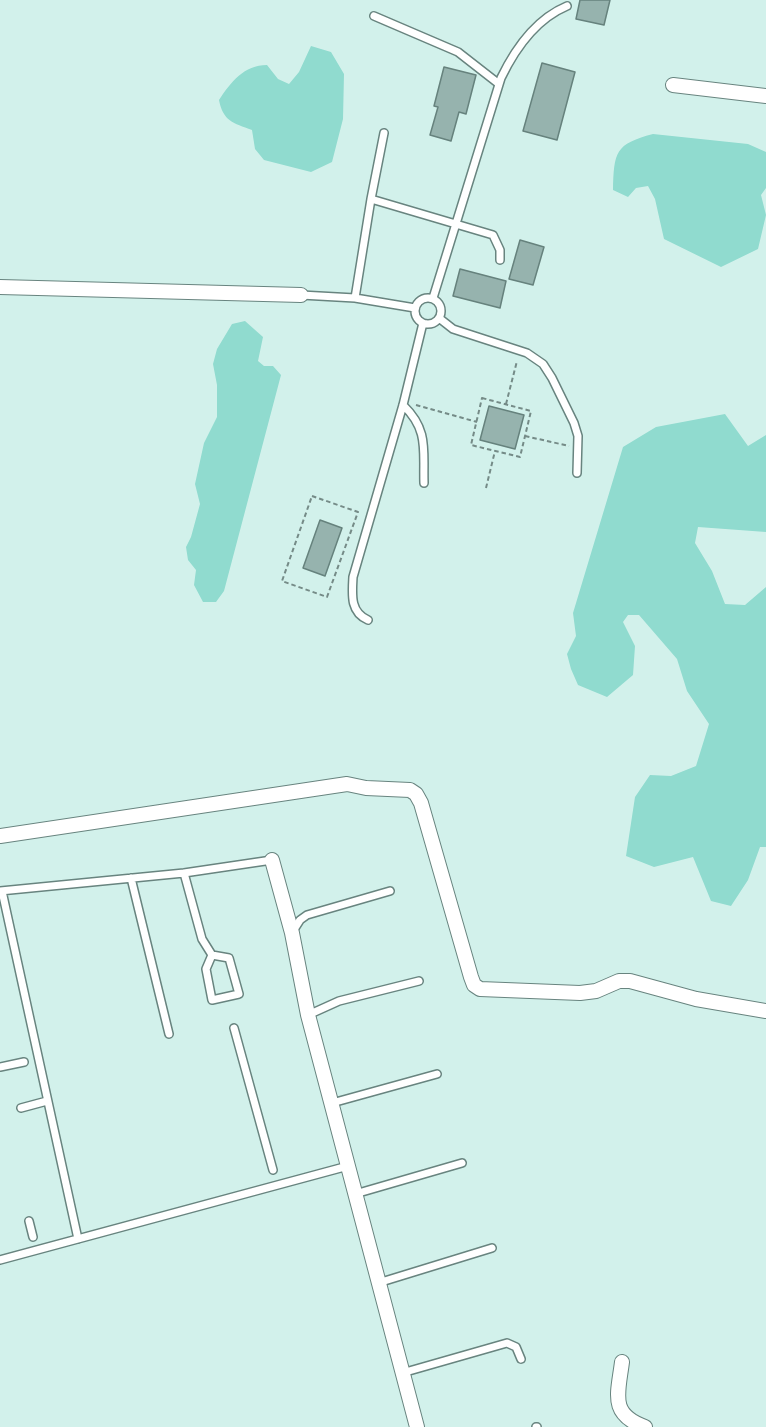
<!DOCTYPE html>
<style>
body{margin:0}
canvas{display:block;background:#d2f1eb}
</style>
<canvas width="766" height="1427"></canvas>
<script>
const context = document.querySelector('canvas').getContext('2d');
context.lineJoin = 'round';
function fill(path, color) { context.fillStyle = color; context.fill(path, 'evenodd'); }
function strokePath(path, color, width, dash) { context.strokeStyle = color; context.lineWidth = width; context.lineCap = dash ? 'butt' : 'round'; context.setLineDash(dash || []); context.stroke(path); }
fill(new Path2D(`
 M311,46L331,52L344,74L343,119L332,162L311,172L264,160L255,149L252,130C233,123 223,121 219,100C231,82 244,65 267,65L278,79L289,84L299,72Z
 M653,134L748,144L766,152V188L761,195L766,215L758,249L721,267L664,239L655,199L648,186L636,188L628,197L613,190C614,152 615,144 653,134Z
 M245,321L263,337L258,361L264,366H273L281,375L224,591L216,602H203L194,585L196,570L188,560L186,547L191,537L200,504L195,484L204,443L217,417V385L213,364L217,349L232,324Z
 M725,414L748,446L766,435V532L698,527L695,543L712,571L725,604L745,605L766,587V847H760L748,880L731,906L711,901L693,857L654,867L626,856L635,797L650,775L671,776L696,766L709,724L687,691L677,659L639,615H628L623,622L635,646L633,675L607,697L578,685L571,669L567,654L576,636L573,613L623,447L656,427Z`), '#90dbcf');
const building = new Path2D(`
 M580,0H610L604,25L576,19Z
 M542,63L575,72L557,140L523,131Z
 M444,67L476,75L466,114L459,112L451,141L430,135L438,107L434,106Z
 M520,240L544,247L533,285L509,279Z
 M460,269L506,281L500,308L453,296Z
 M489,406L524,415L515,449L480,440Z
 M320,520L342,528L325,576L303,568Z`);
fill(building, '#96b3ae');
strokePath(building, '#66827d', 1.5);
const service = new Path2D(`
 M374,16L458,52L499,84
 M371,199L493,235L500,250V260
 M301,295L355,298L415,308
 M415 311a13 13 0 1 1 26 0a13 13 0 1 1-26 0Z
 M355,298L371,199L384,133
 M433,298L501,78C515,49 536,19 567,6
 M439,318L453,329L527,353L543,364L552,378L574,423L578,436L577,473
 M403,405C429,430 423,450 424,483
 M368,620C350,612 352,595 353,577L403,405L423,323
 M184,873L202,939L212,955L229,958L239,994L212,1000L206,969L212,955
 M131,878L169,1034
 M0,891L184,873L272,860
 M2,891L78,1239
 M293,931L300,920L307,915L390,891
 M308,1015L339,1001L419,981
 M234,1028L273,1170
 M0,1067L24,1062
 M332,1103L437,1074
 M21,1108L47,1101
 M355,1194L462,1163
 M29,1221L33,1237
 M0,1260L348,1166
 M378,1283L492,1248
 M402,1373L507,1343L516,1347L521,1359
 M536,1427H537`);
const minor = new Path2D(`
 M673,85L766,96
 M0,287L301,295
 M0,836L347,784L366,788L410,790L416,794L421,803L471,977L474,985L480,989L580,993L596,991L619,981H630L696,999L766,1011
 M272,860L292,933L308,1015L417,1427
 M622,1362C618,1394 609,1414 645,1427`);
strokePath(service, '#68847f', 10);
strokePath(minor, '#68847f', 16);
strokePath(new Path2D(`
 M482,398L531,411L520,457L471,445Z
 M506,404L517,361
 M416,405L477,422
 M525,436L569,446
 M486,488L495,451
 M312,496L358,512L327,597L282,581Z`), '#758b87', 2, [4.5, 3]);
strokePath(service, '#fff', 7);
strokePath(minor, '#fff', 14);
</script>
